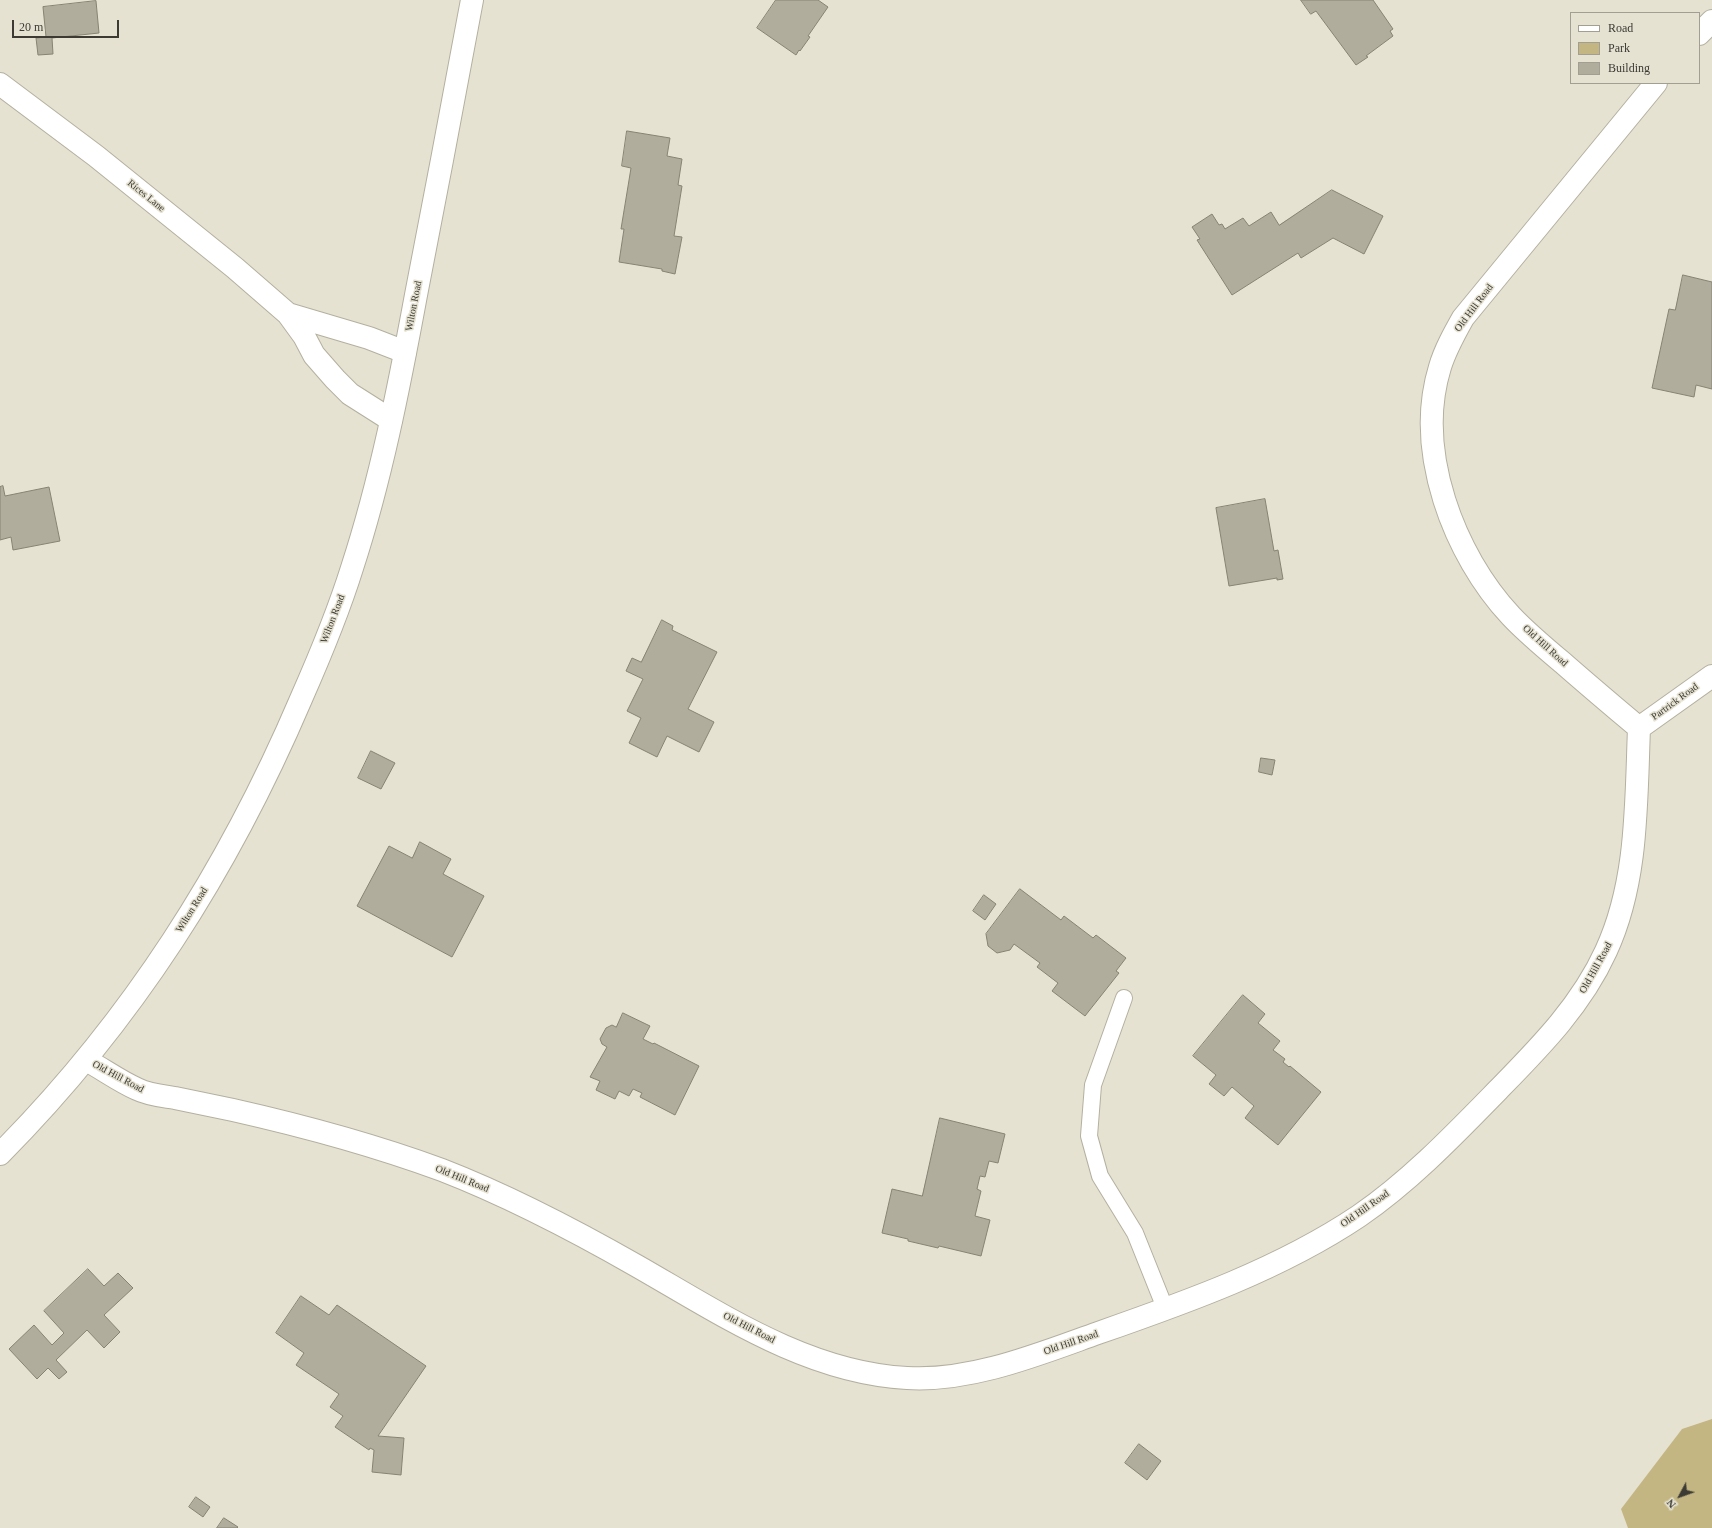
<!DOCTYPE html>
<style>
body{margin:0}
#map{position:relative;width:1712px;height:1528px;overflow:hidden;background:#e6e2d2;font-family:Georgia,serif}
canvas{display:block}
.legend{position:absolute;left:1570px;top:12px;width:130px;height:72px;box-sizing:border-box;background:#e6e2d2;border:1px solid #a29f92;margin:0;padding:5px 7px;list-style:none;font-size:12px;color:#3b3a33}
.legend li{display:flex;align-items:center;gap:8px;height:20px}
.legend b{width:20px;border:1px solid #a29f92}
.north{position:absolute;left:1660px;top:1476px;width:40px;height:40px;-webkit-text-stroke:3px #e6e2d2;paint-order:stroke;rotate:229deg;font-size:11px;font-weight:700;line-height:16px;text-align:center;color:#3b3a33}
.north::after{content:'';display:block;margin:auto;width:14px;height:18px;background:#3b3a33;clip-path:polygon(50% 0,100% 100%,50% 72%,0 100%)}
.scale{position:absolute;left:12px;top:20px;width:107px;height:18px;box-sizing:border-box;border:2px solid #3b3a33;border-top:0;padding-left:5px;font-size:12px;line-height:14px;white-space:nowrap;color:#3b3a33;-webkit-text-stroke:3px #e6e2d2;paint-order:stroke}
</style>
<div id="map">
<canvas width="1712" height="1528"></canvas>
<ul class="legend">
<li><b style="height:5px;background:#fff"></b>Road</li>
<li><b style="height:11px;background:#c4b683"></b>Park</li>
<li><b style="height:11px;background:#b1ad9d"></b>Building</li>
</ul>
<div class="north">N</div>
<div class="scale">20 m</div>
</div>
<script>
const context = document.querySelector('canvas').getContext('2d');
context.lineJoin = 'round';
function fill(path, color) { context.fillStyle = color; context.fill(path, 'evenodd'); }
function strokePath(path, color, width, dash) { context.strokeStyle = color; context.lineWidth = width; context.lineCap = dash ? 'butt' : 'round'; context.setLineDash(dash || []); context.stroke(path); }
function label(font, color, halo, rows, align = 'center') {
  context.font = font + ' Georgia,serif'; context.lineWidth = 3; context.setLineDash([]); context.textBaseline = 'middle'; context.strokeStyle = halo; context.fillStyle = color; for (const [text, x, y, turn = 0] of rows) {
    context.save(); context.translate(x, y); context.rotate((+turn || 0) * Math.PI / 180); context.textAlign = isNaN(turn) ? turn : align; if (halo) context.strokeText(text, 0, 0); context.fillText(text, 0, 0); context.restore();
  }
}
fill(new Path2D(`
 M1712,1419V1528H1628L1621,1509L1682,1429Z`), '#c4b683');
const building = new Path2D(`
 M776,0H818L828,7L808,36L810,37L800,51L799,50L796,55L757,28Z
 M1301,0H1373L1393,29L1390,31L1393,36L1366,56L1368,57L1356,65L1316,11L1311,14Z
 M96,1L99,33L52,38L53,54L38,55L36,38L46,37L43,7Z
 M627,131L670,138L667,156L682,159L678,185L682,186L674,236L682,237L675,274L662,271V269L619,262L624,229H621L631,168L622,166Z
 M1332,190L1383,216L1364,254L1333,238L1301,258L1298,253L1232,295L1197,240L1200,239L1192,227L1212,214L1219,225L1222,224L1225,229L1243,218L1249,226L1271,212L1279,225Z
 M1683,275L1712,282V389L1696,385L1694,397L1652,388L1669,309L1675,310Z
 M3,486L5,496L49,487L60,541L13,550L11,537L0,540V487Z
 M1265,499L1274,551L1278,550L1283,579L1277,580V578L1229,586L1216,508Z
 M662,620L673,626L672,630L717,652L688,709L714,722L699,752L667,736L657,757L629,743L641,718L627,711L643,679L626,671L632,658L641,662Z
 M371,751L395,763L381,789L358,778Z
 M1261,758L1275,760L1272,775L1259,772Z
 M420,842L451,859L443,874L484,896L452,957L357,906L389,846L412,858Z
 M1020,889L1061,920L1064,916L1093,938L1096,935L1126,958L1116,971L1119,973L1085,1016L1052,991L1058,983L1037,967L1040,963L1014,944L1010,950L997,953L988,946L986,934Z
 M984,895L996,904L985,920L973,911Z
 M1243,995L1265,1014L1258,1023L1280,1041L1273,1050L1285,1059L1283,1062L1289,1067L1290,1066L1321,1092L1278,1145L1245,1118L1254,1106L1232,1087L1224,1096L1209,1084L1216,1075L1193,1056Z
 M623,1013L650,1026L643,1039L653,1044L654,1043L699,1066L675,1115L640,1097L642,1093L633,1089L629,1096L619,1091L615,1099L596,1090L600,1081L590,1077L607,1047L602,1044L600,1039L606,1028L612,1025L616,1027Z
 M940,1118L1005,1134L998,1163L989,1161L985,1177L980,1176L977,1189L981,1191L975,1216L990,1220L981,1256L939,1246L938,1248L908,1241V1239L882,1233L892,1189L922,1196Z
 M88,1269L104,1286L118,1273L133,1288L104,1315L120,1332L104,1348L87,1330L56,1360L67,1372L59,1379L48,1368L37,1379L9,1349L34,1325L52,1345L64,1333L44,1311Z
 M301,1296L329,1315L337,1305L426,1366L378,1436L404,1438L401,1475L372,1472L374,1450L370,1448L369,1450L335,1427L343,1416L330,1407L339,1394L296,1365L304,1353L276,1333Z
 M1139,1444L1161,1461L1147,1480L1125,1463Z
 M196,1497L210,1507L203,1517L189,1507Z
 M224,1518L238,1527L237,1528H217Z`);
fill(building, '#b1ad9d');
strokePath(building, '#878374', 1);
const service = new Path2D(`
 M1124,998L1093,1085L1089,1136L1100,1176L1135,1233L1165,1308`);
const minor = new Path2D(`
 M1699,34L1712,21
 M0,84L96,156L235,268L288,314L304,336L314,355L335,379L350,394L391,420
 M288,314L369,338L405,352
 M1639,728L1712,676
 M86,1060C103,1069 119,1081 137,1089C149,1095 163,1096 175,1098C195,1102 214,1106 233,1110C304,1126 374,1145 442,1170C509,1196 574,1230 637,1266C721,1314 808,1373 907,1378C971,1382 1039,1354 1098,1333C1187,1302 1280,1269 1359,1216C1410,1181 1454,1135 1498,1090C1539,1048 1581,1006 1606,951C1638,882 1636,803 1639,728C1613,706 1588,685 1563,663C1545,648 1527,633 1511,616C1454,555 1414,451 1440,367C1445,350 1454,334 1463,318L1656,83`);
const secondary = new Path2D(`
 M0,1154C132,1021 228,870 301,699C320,656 338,613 352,568C381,479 399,387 416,295C435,197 454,98 472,0`);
strokePath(service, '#b4b0a0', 18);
strokePath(minor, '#b4b0a0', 24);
strokePath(secondary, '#b4b0a0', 24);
strokePath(service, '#fff', 16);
strokePath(minor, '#fff', 22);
strokePath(secondary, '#fff', 22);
label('10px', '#3b3a33', '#e6e2d2', [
 ["Rices Lane",146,196,39],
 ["Wilton Road",414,306,-79],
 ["Old Hill Road",1474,308,-53],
 ["Wilton Road",333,619,-69],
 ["Old Hill Road",1545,646,42],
 ["Partrick Road",1675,702,-36],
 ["Wilton Road",192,910,-58],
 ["Old Hill Road",1596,968,-61],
 ["Old Hill Road",118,1077,28],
 ["Old Hill Road",462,1179,22],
 ["Old Hill Road",1365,1209,-35],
 ["Old Hill Road",749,1328,27],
 ["Old Hill Road",1071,1343,-19]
]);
</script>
